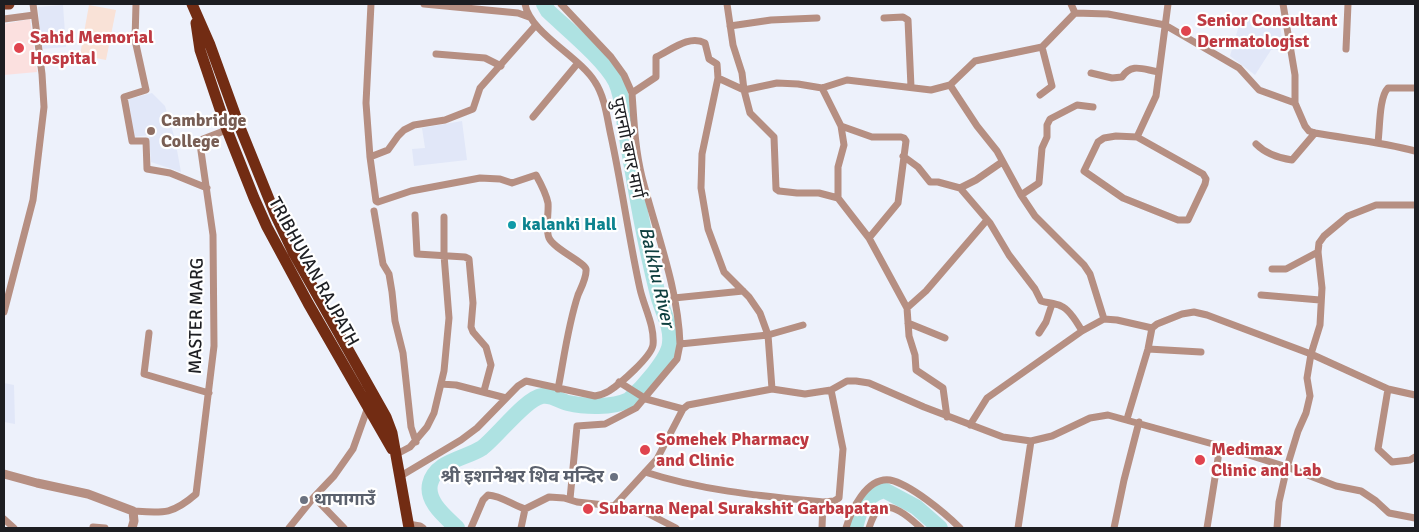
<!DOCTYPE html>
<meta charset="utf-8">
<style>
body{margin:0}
#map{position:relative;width:1419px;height:532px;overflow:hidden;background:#edf1fb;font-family:Signika,sans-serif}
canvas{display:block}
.frame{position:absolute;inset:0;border:5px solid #1d1e22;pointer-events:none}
</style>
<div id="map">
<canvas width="1419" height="532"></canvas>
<div class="frame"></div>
</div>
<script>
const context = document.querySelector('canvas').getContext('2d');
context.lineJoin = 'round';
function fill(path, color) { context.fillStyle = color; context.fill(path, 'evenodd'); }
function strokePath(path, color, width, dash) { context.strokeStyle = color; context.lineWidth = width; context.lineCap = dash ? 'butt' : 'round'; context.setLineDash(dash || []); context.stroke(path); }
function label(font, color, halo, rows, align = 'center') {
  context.font = font + ' Signika,"Noto Sans Devanagari",sans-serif'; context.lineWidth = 4.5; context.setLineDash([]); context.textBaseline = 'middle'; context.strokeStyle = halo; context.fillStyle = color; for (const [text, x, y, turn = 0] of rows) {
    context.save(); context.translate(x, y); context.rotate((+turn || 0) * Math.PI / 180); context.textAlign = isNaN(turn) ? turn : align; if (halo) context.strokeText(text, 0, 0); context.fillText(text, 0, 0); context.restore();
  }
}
fill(new Path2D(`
 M89,5L116,10L106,60L80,55Z`), '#f9e2d7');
fill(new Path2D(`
 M63,5L66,47L41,49L38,7Z
 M1242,15L1280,26L1284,50H1271L1255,75L1230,56Z
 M152,93L165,106L175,139L181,172L151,162L149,135L133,137L129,99Z
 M462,121L467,160L414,166L412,149L425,148L422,128Z
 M4,383L14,385L15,424L4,422Z`), '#e1e7f8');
fill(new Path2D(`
 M30,19L37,72L4,75V24Z`), '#fbe0df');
strokePath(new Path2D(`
 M457,528C446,517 426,502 430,484C435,461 465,459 482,448C497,437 526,398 542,396C551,394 560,401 568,403C585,407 612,408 629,400C641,389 669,359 670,343C672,326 662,311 658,295C645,244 636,191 627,138C623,120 624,99 616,82C605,60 567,29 548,11L544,4
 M855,528C860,508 863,497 884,490L916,507L940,528`), '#aee2e2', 16);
strokePath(new Path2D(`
 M136,4L135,40L146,90L124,97L132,141H146L147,169L170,173L207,188
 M371,4L366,103L370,157L376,201L378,202L411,191L480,178L500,179L512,183L536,175C541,184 546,193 548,203C549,214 545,228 549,238C554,249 584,262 586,269C587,277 581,288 578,295C568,325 564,358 558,389
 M424,4L518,13L529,17
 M561,4L611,57L624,75L632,93L656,77V57C670,51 689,34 705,43L709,59L717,64L718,78L744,90L777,83L798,84L822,88L847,80L931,90L950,85L975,61L1042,47L1075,13L1108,14L1165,25L1239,68L1259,90L1295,103
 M727,4L733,45L742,73L744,90L750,113L774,137L776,189L779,191L797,193H819L838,198L869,238L907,308L909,336L915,355L916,370L943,388L947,417
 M1071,4L1075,13
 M1283,4L1295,75V103L1305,126L1309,131L1315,133C1349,139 1382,142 1415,151
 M884,18L903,17L908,20L911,87
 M4,19L34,15
 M730,26L771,20L817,18
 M1346,49L1348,4
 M436,54L485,58L501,66
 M1091,73L1112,78L1122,77C1132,62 1144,70 1159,72
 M718,78L702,154L701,188L708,229L724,272L749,297L760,313L768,335L772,389
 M950,85L977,126L997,151L1021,195L1035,216L1084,265L1090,274L1104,319L1117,320L1152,328
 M822,88L841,126L844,145L838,167V198
 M632,93C634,121 635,149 642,177C656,232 678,287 680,344
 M1040,95L1052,86L1042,47
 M533,117L578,63
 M841,126L872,137H901L904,138L906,141L898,203L869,238
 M1116,136L1137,137L1203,174L1206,179L1205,184L1188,220H1178L1123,198L1084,171L1098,142L1104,138Z
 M1137,137L1156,96L1168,4
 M1378,142C1380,128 1379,97 1388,88H1415
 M1256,144C1266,154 1278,158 1292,160L1315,133
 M903,156L918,167L930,182H938L960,188L990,223L1009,255L1035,289L1041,301C1047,303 1055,303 1061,306C1069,309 1078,324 1082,331
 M370,157L388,150L398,136L404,130L414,125L445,120L473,109L480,88L536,25
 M960,188L976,180L1002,162
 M1021,195L1039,183L1042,148L1047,137V125L1050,119L1077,105L1093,107
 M1415,205H1376L1348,216L1324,236L1319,243L1318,252L1322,288L1320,325L1311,354L1307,378L1310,396L1306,413L1298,431L1287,467L1336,486L1361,491L1376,501L1389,513L1415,518
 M374,211L383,264L389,274L392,292L395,321L403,353L411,427L416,442
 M415,215L417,254L465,257L469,259L473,303L471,327L473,332L486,347L491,365L484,391
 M1272,269H1286L1318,252
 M1261,295L1320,300
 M674,298L743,291
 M907,308L926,291L987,220
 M4,312L33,200L44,107L42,74L33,4
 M908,323L945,338
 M149,333L144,374L209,393
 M1039,333L1046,322L1052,304
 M1148,349L1201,352
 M619,382L646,399L683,409
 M441,384L456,385L506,398
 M1388,389L1378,449L1392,462L1410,460L1415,457
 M1127,419L1148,349L1152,328L1157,324L1182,314L1194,312L1207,315L1311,354L1388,389L1415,395
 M970,425L987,398L1082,331L1104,319
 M395,455L410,447L427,427L434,413L444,371L449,318L444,255V217
 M645,472C703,491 762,496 823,502L834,501L839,498L843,449L831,390
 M399,477L461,440L477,428L518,386L526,381L595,396C600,395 604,394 609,391C620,384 651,357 653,345C655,326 644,307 640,289C629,239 622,187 611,136C607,118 605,97 595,82C579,56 530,33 525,4
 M570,499L577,426L605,424L636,408L677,359L680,344L768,335L803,325
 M614,506L641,510L676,528
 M133,511C163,513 172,515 196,494L214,346L213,235L200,144L203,139L229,129
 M4,519L14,528
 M408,524L420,526L423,528
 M93,527L105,528
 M289,528L314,497
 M344,528L314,497L334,476L353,449L368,407
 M471,528L483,500L488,495C502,496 512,505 525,509L549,497L564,498L577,502L614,506L657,459L683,409L688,405L772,389L805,394L831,390L847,381H856L869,383L924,407L1003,437L1031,441L1052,436L1090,418L1108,415L1220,446L1287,467L1279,502L1277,528
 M521,528L525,509
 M822,528L823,502
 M846,528C851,511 866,477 890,480C910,484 945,513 960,528
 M869,528C871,522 873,515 878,510C892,500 912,520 921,528
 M1018,528L1031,441
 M1114,528L1124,480L1139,422
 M1207,528L1220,446`), '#b68f82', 7);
strokePath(new Path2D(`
 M4,474L37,483L88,494L133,511L134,521L132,528`), '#b68f82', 9);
strokePath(new Path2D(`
 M4,4H9`), '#7e3d26', 11);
strokePath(new Path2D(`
 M192,4L210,45L239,125L275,214L293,252L386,417L392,433L409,528
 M196,23L200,50L227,130L254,198L267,227L308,303L392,449`), '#722c13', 11);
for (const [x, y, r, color] of [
 [1186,31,6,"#e0444e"],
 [19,48,6,"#e0444e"],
 [151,131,5,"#8d6e63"],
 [512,225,5,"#0f9aa8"],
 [645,450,6,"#e0444e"],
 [1200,460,6,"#e0444e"],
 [614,477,5,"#6b7280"],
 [304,500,5,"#6b7280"],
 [588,509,6,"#e0444e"]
]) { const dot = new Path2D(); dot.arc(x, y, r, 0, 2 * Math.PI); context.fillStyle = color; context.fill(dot); strokePath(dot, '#fff', 2); }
label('bold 18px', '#be3a42', '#fff', [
 ["Senior Consultant",1197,21],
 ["Dermatologist",1197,42],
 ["Sahid Memorial",30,38],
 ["Hospital",30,59],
 ["Somehek Pharmacy",656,440],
 ["and Clinic",656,461],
 ["Medimax",1211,450],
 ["Clinic and Lab",1211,471],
 ["Subarna Nepal Surakshit Garbapatan",599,509]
], 'left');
label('bold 18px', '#785e54', '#fff', [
 ["Cambridge",161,121],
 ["College",161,142]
], 'left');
label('18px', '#1d1e22', '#fff', [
 ["पुरानाो बगर मार्ग",627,148,78],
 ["TRIBHUVAN RAJPATH",313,272,61],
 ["MASTER MARG",197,316,-89]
]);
label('bold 18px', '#0d838f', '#fff', [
 ["kalanki Hall",522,225]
], 'left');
label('bold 18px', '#5b616d', '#fff', [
 ["श्री इशानेश्वर शिव मन्दिर",604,477],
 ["थापागाउँ",314,500,"left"]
], 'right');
label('italic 19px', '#0e3f3f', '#fff', [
 ["Balkhu River",656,277,77]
]);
</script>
